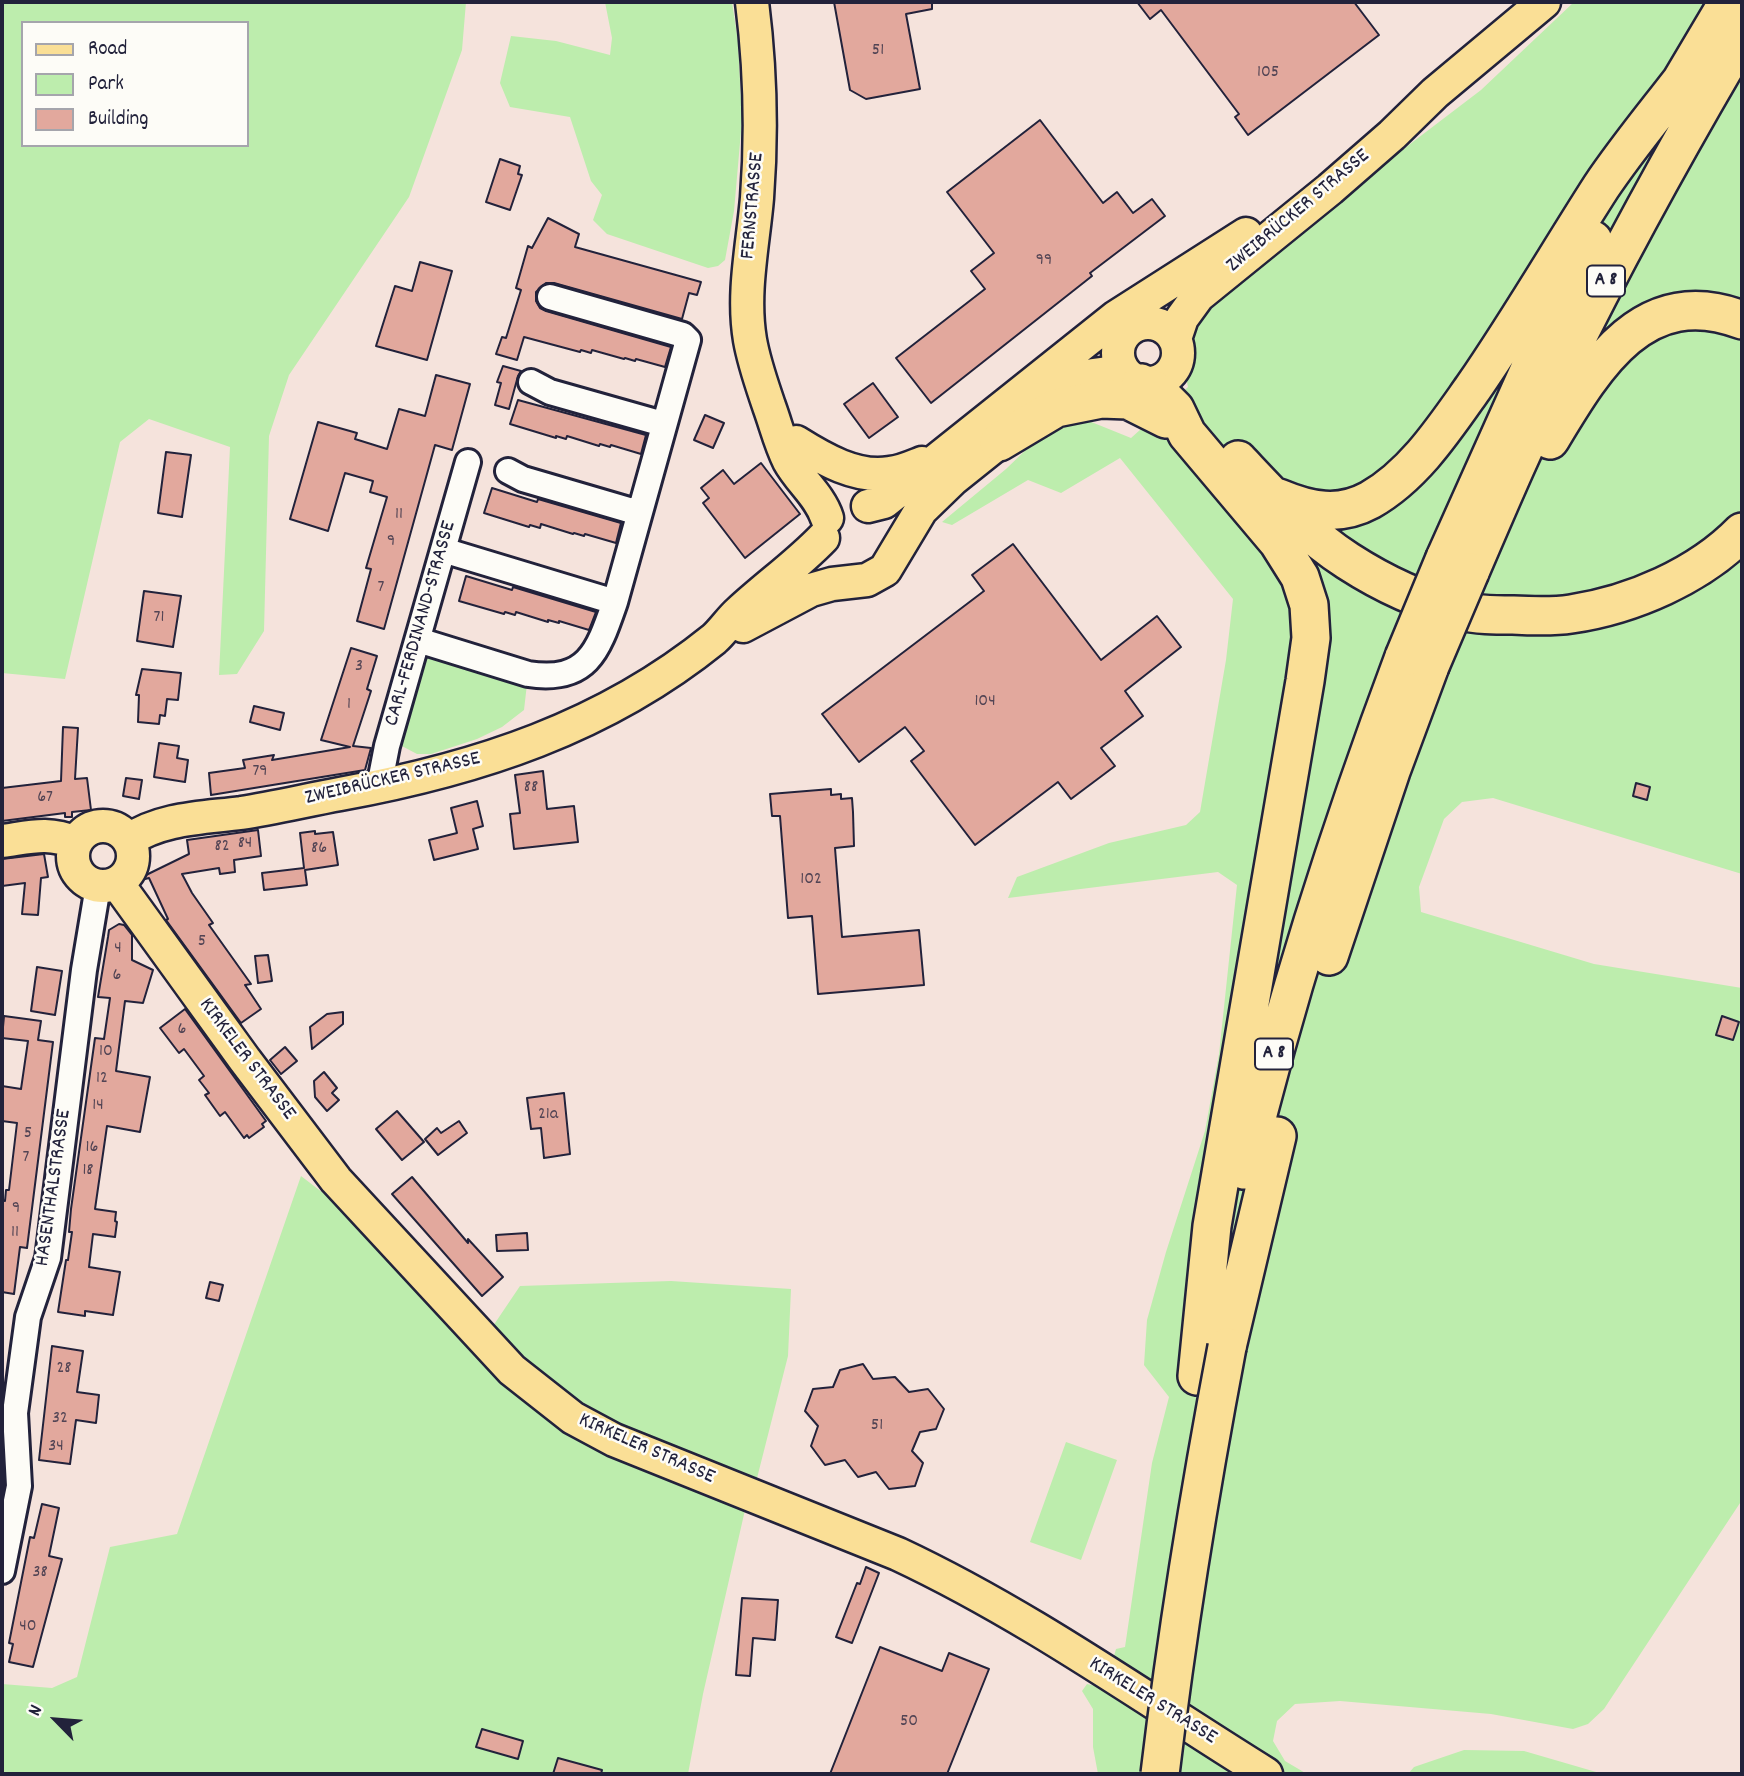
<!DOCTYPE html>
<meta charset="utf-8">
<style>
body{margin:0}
#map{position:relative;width:1744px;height:1776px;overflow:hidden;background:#f5e3dc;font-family:Dekko,sans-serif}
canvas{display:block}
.frame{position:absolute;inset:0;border:4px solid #22223b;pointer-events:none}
.legend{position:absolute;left:21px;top:21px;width:228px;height:126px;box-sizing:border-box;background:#fdfcf7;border:2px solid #a5a5ac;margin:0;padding:9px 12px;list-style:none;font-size:21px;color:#22223b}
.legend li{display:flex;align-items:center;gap:14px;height:35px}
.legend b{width:35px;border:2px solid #a5a5ac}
.north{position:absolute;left:21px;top:1685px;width:70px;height:70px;-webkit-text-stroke:5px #fdfcf7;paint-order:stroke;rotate:295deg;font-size:19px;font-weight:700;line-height:28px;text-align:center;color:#22223b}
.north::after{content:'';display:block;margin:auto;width:24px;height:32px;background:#22223b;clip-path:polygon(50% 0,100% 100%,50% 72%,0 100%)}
</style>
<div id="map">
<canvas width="1744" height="1776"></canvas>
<div class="frame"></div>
<ul class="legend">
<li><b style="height:9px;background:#fadf96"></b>Road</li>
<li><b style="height:19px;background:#bdedad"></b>Park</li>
<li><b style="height:19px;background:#e2a89d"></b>Building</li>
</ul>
<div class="north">N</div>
</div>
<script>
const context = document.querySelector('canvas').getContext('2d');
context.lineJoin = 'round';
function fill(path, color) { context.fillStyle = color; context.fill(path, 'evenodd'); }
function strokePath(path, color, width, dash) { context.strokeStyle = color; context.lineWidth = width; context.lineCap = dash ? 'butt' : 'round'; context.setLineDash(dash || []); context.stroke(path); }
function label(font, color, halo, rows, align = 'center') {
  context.font = font + ' Dekko,sans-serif'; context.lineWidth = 5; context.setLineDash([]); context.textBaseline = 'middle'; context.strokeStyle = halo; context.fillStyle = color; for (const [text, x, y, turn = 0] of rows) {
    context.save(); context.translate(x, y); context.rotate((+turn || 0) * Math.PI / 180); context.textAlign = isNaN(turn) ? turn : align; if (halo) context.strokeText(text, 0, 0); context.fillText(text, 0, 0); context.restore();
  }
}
fill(new Path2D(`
 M2,2H466L462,50L409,197L289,375L269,436L264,631L237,674L219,675L230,447L149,419L120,442L65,679L2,673ZM23,23H247V145H23Z
 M605,2H732L738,41L742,120L734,211L725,260L718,266L708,268L607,234L593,220L602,195L591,181L570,117L510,107L500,83L511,36L556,41L610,55L612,38Z
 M1574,2H1742V874L1493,798L1462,802L1444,819L1419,887L1421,912L1594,964L1742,988V1500L1604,1709L1588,1724L1573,1729L1491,1714L1340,1701L1295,1704L1277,1721L1273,1741L1285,1761L1307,1774H1098L1093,1747V1709L1082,1691L1087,1684L1105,1688L1116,1649L1125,1647L1152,1463L1169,1397L1144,1365L1147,1320L1166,1252L1205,1131L1219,1054L1237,885L1218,872L1008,898L1017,877L1109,843L1186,825L1200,812L1226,660L1233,599L1120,458L1061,493L1028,480L952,525L942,522L1006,469L1035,441L1071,421L1084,419L1131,438L1188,387L1185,373L1188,324L1208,298L1481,90Z
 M430,653L527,684L524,710L502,727L477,739L431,754H417L398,744L420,672Z
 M301,1176L344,1209L473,1352L512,1390L535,1409L584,1443L745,1510L703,1694L688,1774H2V1684L52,1688L77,1677L110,1547L177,1534Z
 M671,1281L791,1289L788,1356L755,1486L624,1431L535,1376L491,1329L520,1286Z
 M1066,1442L1117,1460L1081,1560L1030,1542Z
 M1464,1750L1524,1751L1603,1774H1408L1414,1767Z`), '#bdedad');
const building = new Path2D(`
 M834,2H932V9L906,14L920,89L866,99L850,90Z
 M1137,2H1354L1379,35L1248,135L1235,117L1239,114L1161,10L1150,19Z
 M1040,120L1103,203L1117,192L1133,213L1152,199L1165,216L1090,273L1092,276L931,403L896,358L985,289L971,271L994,253L947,192Z
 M500,159L520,166L518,174L522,175L510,210L486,202Z
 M548,218L579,234L575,247L701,282L697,295L689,293L682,319L554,283H546L536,292V301L540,308L546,311L671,347L665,367L636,359L635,361L625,358L624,359L592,350L591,353L581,350L580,352L524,337L517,360L496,354L502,337L506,338L521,290L516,288L528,246L532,248Z
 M420,262L452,271L427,360L376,346L395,286L412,291Z
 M503,366L521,371L518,376L509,409L495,405L501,383L497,382Z
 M436,375L470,384L452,450L435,445L384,629L357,621L371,569L366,568L387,497L370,492L373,481L345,473L328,531L290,519L318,422L357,433L355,439L387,449L399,409L425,416Z
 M873,383L898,417L869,438L844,404Z
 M518,400L646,435L641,454L611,445L610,447L600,444L599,446L567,436L566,439L556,436V438L510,424Z
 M705,415L724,423L713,448L694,440Z
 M166,452L191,455L182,517L158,513Z
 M761,463L800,514L745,558L703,503L709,498L701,488L723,470L734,484Z
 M492,488L537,502L538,499L621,523L616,543L585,534L584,536L574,533L573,534L541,524L540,528L530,525L529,527L484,513Z
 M1013,544L1101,660L1157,616L1181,647L1125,691L1143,716L1101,748L1115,766L1071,799L1058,782L975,845L911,761L924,751L905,727L859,762L822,714L984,591L972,575Z
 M466,576L512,590L513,587L596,612L589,630L559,621V623L548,620V622L516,612L515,615L505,612L504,614L459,601Z
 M144,591L181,596L173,647L137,641Z
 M351,648L377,656L367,689L371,691L353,746L371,748L365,770L211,795L209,773L245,768L243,760L274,755L272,760L350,747L321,740Z
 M142,669L181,673L178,700L167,699L165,716L160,715L159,724L138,722L139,695H136Z
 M254,706L284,713L280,730L250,722Z
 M63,727L78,728L75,779L87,778L91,810L72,812V817H65V813L2,821V788L61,781Z
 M159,743L179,746L177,758L188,760L185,782L154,777Z
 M543,771L547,809L574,806L578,842L514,849L510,814L520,813L515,775Z
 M126,778L142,780L139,799L123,796Z
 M1636,783L1650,787L1647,800L1633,796Z
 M831,789V795L841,794V799L852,798L853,812L854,846L835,848L842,937L919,930L924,985L818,994L812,916L788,918L780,816H772L770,794Z
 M477,801L483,826L473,829L478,849L434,860L429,840L457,833L451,808Z
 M258,830L261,856L234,860L235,872L220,874L219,868L182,874L192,893L213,923L209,925L251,984L245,985L261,1009L241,1023L166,920L168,919L149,878L145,879L144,876L189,854L187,840Z
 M315,831V834L333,832L338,865L305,870L307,885L264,890L262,873L304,868L300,833Z
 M44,854L48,877L41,878L38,915L22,914L25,883L2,886V859Z
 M119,924L124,925L132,935V960L153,970L143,1003L125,1001L116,1071L150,1077L140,1132L107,1126L95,1209L116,1212L115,1221L117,1222L115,1237L93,1234L89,1267L120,1272L113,1315L85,1311V1316L58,1312L66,1260H68L72,1232H69L71,1209L95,1038L104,1039L110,998L98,997L108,937L109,930Z
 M268,955L272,981L258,983L255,956Z
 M37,967L62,971L55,1015L31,1011Z
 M185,1009L266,1121L262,1124L264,1127L249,1138L247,1135L244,1138L225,1112L220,1116L205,1095L209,1093L199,1080L204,1076L184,1049L179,1053L160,1028Z
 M343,1012V1024L312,1049L310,1027L327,1014Z
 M4,1016L41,1021L38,1040L53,1042L27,1248L20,1247L14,1294L2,1292V1200L5,1201L6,1190H9L17,1123L2,1121V1086L21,1089L28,1041L2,1038Z
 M1722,1016L1739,1022L1733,1040L1716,1035Z
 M285,1047L297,1061L281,1074L270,1060Z
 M324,1072L337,1088L332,1093L339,1100L327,1111L315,1097L314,1081Z
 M564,1093L570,1154L544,1158L541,1128L531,1129L527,1098Z
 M397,1111L424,1142L402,1160L376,1129Z
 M459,1121L467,1133L438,1155L425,1139L437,1128L441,1133Z
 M412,1177L468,1243V1239L503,1277L482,1296L392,1194Z
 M527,1233L528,1250L497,1251L496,1235Z
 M210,1282L223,1285L219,1301L206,1298Z
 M52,1346L83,1351L77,1392L99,1395L96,1423L76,1420L70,1464L39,1460Z
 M863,1364L873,1379L895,1377L909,1392L928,1389L944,1409L936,1429L920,1432L912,1451L923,1463L915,1486L889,1489L876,1472L858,1477L845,1460L825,1465L811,1446L818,1426L805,1411L813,1389L833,1387L840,1370Z
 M42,1504L59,1508L49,1556L62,1559L33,1667L9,1662L13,1644L9,1643L30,1537L34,1538Z
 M866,1567L879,1573L852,1643L836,1637L857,1583L860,1584Z
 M742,1598L778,1600L775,1640L753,1638L750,1676L736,1675Z
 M880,1647L942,1671L949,1653L989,1669L947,1774H830Z
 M482,1729L523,1741L518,1759L476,1747Z
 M558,1758L602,1770L601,1774H553Z`);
fill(building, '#e2a89d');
strokePath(building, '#22223b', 2);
const minor = new Path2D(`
 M531,382L550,392L663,424
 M508,471L523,479L639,513
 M443,550L615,602
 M418,640L528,674C588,683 598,651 615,602L688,340L683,335L550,297
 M379,787L387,746L468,462
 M2,1571L19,1486L15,1413L28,1317L48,1258L84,970L98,886`);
const major = new Path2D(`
 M752,2C760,66 762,133 757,198C753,245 742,293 750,340C754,363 762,385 769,406C776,425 780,443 789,461C800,481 820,496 827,518
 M1118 353a30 30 0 1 1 60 0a30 30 0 1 1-60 0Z
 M1175,339L1182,318L1198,296L1330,189L1392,135L1435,93L1544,2
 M796,442C823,459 857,479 890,473C901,472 912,467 922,463
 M868,506L884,502L1116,317L1246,234
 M743,626L811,590L832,584L867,580L885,570L921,510L953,479L1068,387L1093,375L1123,371
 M73 856a30 30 0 1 1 60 0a30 30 0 1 1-60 0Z
 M129,840C162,818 202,818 241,813C274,808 307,800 340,794C477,769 604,728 714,639C723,631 730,620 739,612C767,586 797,565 823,538
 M2,841C31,837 48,831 76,843
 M117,883L245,1060L336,1180L512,1370L573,1418L614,1440L898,1554C1028,1615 1145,1699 1266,1774`);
const highway = new Path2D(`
 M1668,103L1728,2
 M1141,383L1158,392L1175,409L1187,434L1278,542L1300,577L1309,605L1311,638L1305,681L1212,1226L1197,1376
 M1550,440C1594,367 1643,282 1742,320
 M999,442L1056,408L1101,399L1128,400L1166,419
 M1238,460C1272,496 1306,534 1348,561C1382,583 1420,601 1460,611C1476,615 1495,615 1513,615C1532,616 1552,617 1571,614C1632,605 1699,576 1742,532
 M1279,498C1310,511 1339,517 1370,500C1414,475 1444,429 1473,388C1518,323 1558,254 1601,187C1625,151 1654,116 1681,81
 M1445,558L1540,346L1593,240
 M1470,572C1500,502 1530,432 1564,364C1619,252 1679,144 1742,37
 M1329,956L1391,771L1430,666
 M1244,1170C1286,996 1341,825 1404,657
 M1227,1347L1277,1136`);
strokePath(minor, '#22223b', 30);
strokePath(major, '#22223b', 37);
strokePath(highway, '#22223b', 42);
strokePath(minor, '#fdfcf7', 24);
strokePath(major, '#fadf96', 32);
strokePath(highway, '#fadf96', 37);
const highwayBridge = new Path2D(`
 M1404,657L1445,558
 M1430,666L1470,572
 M1160,1774C1177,1631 1200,1489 1227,1347`);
strokePath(highwayBridge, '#22223b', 42, []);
strokePath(highwayBridge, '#fadf96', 37);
label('18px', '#524454', null, [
 ["51",878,52],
 ["105",1268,74],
 ["99",1044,262],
 ["11",399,516],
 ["9",391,543],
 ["7",381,589],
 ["71",159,619],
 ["3",359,668],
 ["104",985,703],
 ["1",349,706],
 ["79",260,773],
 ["88",531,789],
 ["67",45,799],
 ["84",245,845],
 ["82",222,848],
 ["86",319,850],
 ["102",811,881],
 ["5",202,943],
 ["4",118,950],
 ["6",117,977],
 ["6",182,1031],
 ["10",106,1053],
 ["12",102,1080],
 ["14",98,1107],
 ["21a",548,1116],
 ["5",28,1135],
 ["16",92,1149],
 ["7",26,1159],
 ["18",88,1172],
 ["9",16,1210],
 ["11",15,1234],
 ["28",64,1370],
 ["32",60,1420],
 ["51",877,1427],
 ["34",56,1448],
 ["38",40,1574],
 ["40",28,1628],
 ["50",909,1723]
]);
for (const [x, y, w] of [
 [1606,281,38],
 [1274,1054,38]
]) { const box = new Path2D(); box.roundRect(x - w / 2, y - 15.5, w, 31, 5); context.fillStyle = '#fdfcf7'; context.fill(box); strokePath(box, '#22223b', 2); }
label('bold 19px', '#22223b', null, [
 ["A 8",1606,281],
 ["A 8",1274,1054]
]);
label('21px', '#22223b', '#fdfcf7', [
 ["FERNSTRASSE",754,206,-85],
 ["ZWEIBRÜCKER STRASSE",1299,212,-40],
 ["CARL-FERDINAND-STRASSE",422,624,-74],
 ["ZWEIBRÜCKER STRASSE",393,780,-13],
 ["KIRKELER STRASSE",246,1060,53],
 ["HASENTHALSTRASSE",55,1188,-82],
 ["KIRKELER STRASSE",646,1450,24],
 ["KIRKELER STRASSE",1152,1702,32]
]);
</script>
